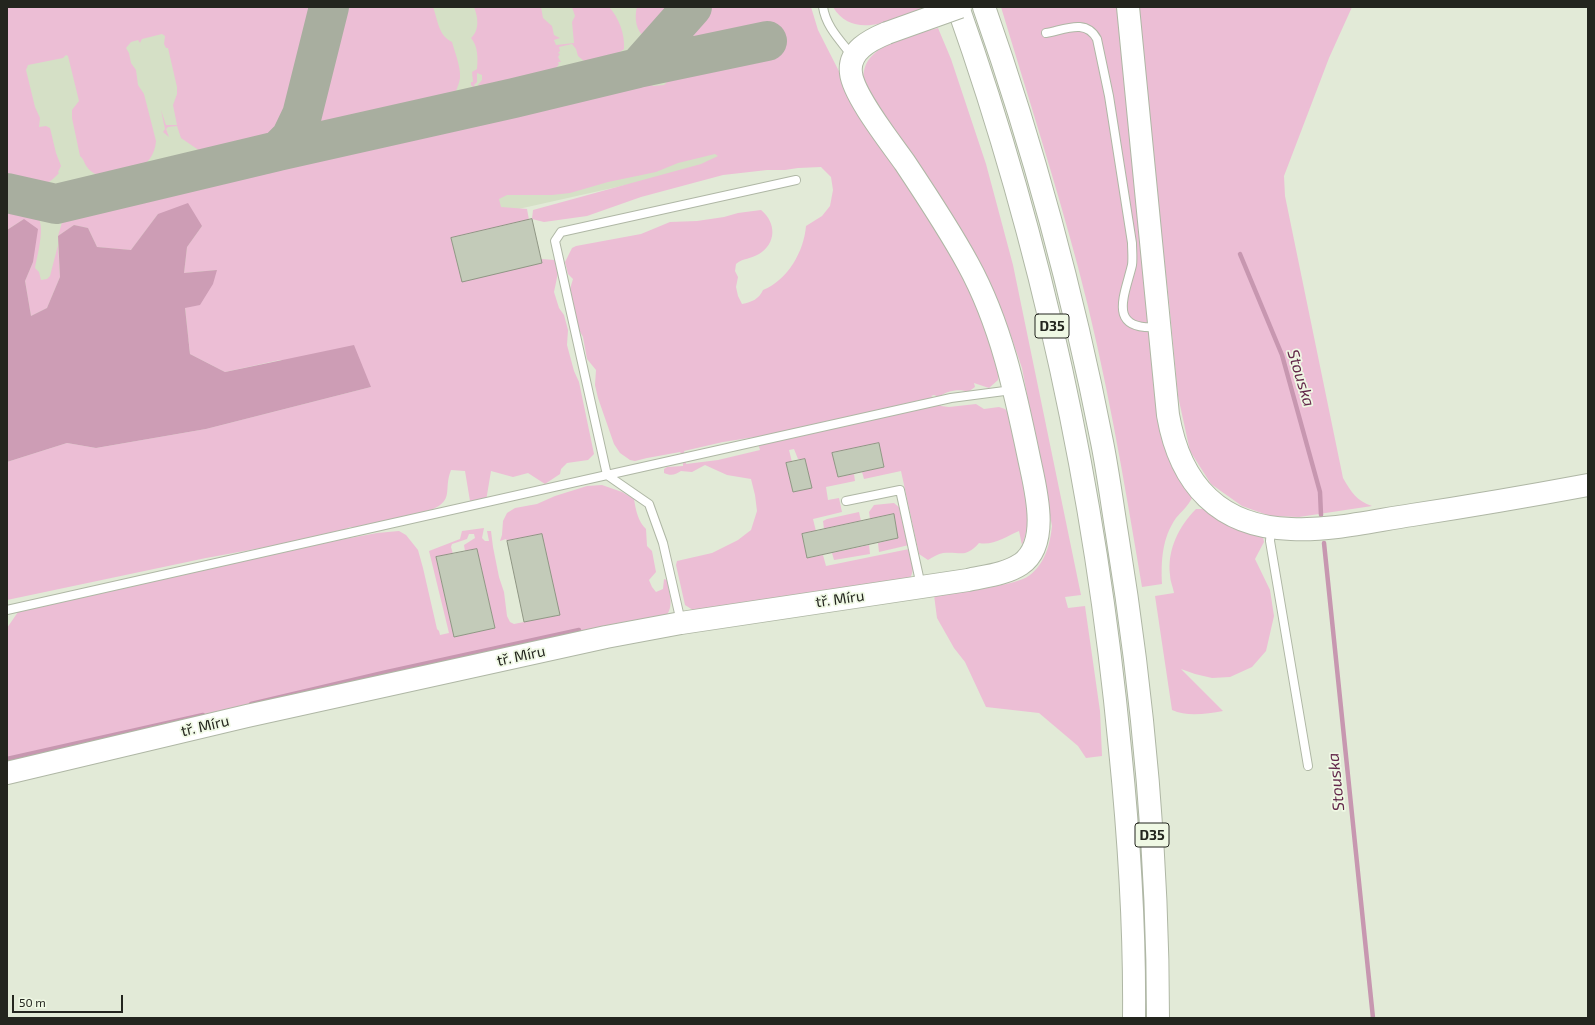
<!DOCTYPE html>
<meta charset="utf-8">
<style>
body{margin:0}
#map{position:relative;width:1595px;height:1025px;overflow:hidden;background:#e2ead7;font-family:"Exo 2",sans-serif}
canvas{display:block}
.frame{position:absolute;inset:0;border:8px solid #23251e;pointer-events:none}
.scale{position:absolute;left:12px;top:995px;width:111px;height:18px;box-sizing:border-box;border:2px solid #23251e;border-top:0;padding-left:5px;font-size:12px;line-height:14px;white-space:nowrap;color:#23251e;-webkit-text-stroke:3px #eff8e4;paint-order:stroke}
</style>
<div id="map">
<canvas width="1595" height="1025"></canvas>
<div class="frame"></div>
<div class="scale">50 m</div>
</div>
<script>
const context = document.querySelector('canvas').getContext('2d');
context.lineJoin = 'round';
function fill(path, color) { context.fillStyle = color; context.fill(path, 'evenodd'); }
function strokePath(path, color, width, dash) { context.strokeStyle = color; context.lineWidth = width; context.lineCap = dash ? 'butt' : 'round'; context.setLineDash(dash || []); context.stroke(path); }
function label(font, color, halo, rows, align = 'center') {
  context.font = font + ' "Exo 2",sans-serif'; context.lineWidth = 3.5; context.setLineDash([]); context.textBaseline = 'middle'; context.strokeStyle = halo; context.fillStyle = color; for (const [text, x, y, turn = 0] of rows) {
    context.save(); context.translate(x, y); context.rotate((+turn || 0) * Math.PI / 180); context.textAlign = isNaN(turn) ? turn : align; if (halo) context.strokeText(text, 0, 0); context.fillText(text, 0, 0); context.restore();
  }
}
fill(new Path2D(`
 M7,7H793L841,137L393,237L7,432Z`), '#d5e0c6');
fill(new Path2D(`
 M7,7H319L298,88L296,91L293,106L295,107L284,125L268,140L218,153L211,154L209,155L203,153L181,138L177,126L168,127L166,129L169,137L163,132L165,129L161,110L166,125H177L173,105L177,94V87L168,48H166L164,44L165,36L162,34L142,39L140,43L138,40L131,42L126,48L129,53L131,63L136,70L138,85L144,94L156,141C155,155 147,166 134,169L133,173L130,171C115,173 98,182 87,167C84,163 84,159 80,156L72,118V110L79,101L68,56L66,55L63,58L28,65L26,70L35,107L40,118L39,127L46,126L50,128L56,153L61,166L58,172L59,173C42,192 31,186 8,183L7,185Z
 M341,7H433C438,20 438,35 452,42C455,53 461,67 460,78C459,85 455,93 452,100L440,102L431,106L416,107V111L412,109L386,115L385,122C372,120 352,116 344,130L343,126L338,127L320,121L315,113V103L335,35Z
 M474,7H541L543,18L552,26L554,35L560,38L554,40L556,45L574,43L572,22L575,16L572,7H609C619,18 625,34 624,49L617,54L613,61L615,66L603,65L602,68L588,62L580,69L581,72L578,70C570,76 560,74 552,75L550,78H545L544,80L540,79L537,81C526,82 513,86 499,87L498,93L494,95V88L487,84L482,98H480L483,89L482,88L479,93L480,89L478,85L482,80V75L477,73V82L474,85L477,90L471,85V82H473L472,72L477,69C478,58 478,46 471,38C480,30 478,17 474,7ZM572,44L576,49L578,56L584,61C580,70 569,74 560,73L556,70V68L559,64L558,62H561L558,57L560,54L558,53L560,51L559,47Z
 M637,7H675L645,37C636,32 634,17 637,7Z
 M707,7H811L818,30L851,95L887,149L973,291L999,373L998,380L989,388L974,383L975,387L968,392C960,388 946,391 939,397L934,395L931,396L939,400L941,406L949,407L976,404L984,409L999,407L1005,409L1010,414C1018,450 1038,510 1022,545L1019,531C1007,536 993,546 979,543C965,559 960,551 943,553C938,554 933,557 928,560L919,554L901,471L864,479L862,472L884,467L879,443L833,453L838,477L854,474L855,481L826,487L828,500L839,498L842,512L813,519L816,531L802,534L807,558L823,555L826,566L909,549C912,561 916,569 909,580L696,612L685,605L676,565L677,561L712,553L738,540L751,530L757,511L755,495L751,479L727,475L705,465L692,472L681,471C675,475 671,476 664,473V469L667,467L683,466V456L680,452L647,458L635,461L630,460L620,453L614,444L598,398L595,385L596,370L587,359L583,337L578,328L576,316L572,309L570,289L573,279L568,274L565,262L572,248L576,246L641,234L670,222L697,221L724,217L738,213L761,210C777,223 776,244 759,254C751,259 743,258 736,264L735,271L738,277L736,287L738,296L742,304C752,302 759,299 763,290C788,280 804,251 806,226L822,216L830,206L833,190L831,177L821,167L798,168L785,170H767L723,175L641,197L587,216L544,222L532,219L533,210L701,164L718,156L715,154L678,163L656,172L608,182L570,193L552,195H507L499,199L501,207L527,209L529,220L451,238L462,281L541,259L555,260L558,273L554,292L559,308L564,315L568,330L567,345L574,371L579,382L594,454L588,460L567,463L561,469L560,474L545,484L528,473L513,477L491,471L485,507L478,508L471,507L465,471L451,470C443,490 455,500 431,510L356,528L350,527L332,535L206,558L7,600V462L67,443L96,448L206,429L371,387L280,360L225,372L190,354L185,307L217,270L184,273L187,247L202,226L158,214L131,250L97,247L88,228L74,225L58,236L63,219L67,216L66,212L119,195L206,179L329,150L392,138L458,121L477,111L489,112L507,105L508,102L586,83L610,82L637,85L648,82L653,86L664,85L670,79L682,76L701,68L738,60L763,53L767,49L768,37L761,34C734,47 694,53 664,53ZM755,437L757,440L760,450L718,460L686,464L684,451L723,442ZM794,449L798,459H805L811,488L793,492L786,463L792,462L789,450Z
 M833,7H925C897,18 854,42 833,7Z
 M1001,7H1119L1171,462L1177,475L1192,498C1188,506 1182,511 1176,518C1162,538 1161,561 1162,584L1142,587C1124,480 1106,372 1078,267C1055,180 1027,94 1001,7Z
 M1136,7H1352L1329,58L1284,176L1285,196L1343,478C1351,492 1357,501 1372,506L1299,517L1270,516L1242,506L1211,484L1190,451L1178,396L1169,302Z
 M938,28L951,59L986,164L1013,265L1081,595L1065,597L1068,608L1085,606L1100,711L1102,756L1086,758L1078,746L1039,713L986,707L965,662L954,648L937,618L934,595C954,592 1015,587 1030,575C1045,563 1050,545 1052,526L1022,368L1004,316L989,284L874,104C871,97 866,89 864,81C859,45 912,35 938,28Z
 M7,205C16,207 30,209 37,216C46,226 37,256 35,268L39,272L41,280L47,279L50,276L58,245L60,277L47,308L31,316L25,281L33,262L24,219L7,230Z
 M602,485L622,492L634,499C636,511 638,521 646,529L647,546L652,551L656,572L649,580L652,587L656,592L663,589L664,579L667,580C669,592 675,607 665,617L7,765V628L18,612L28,608L280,551L377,533L399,531L406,535L418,550L423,568L437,629L439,631L440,635L449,633L429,551L460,539L462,531L484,528L482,538L485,541H489L487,531H491L493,547L499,577L504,592L507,616L510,622L514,624L559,615L542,535L507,541L506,539L500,541L502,535L503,521L507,513L515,508L537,504L555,496L587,486ZM469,534H474L475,538L464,545L465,551L477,549L495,628L454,637L436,558L453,554L451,547L452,544L467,539Z
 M894,503L900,508L909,545L879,552L878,543L898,538L894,514L870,519L869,512L874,505Z
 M1196,509H1203L1263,537L1264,542L1255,559L1270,590L1274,616L1266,651L1252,667L1230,677L1212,678L1195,674L1181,669L1223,711C1206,714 1187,717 1172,710L1155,596L1174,593C1173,587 1170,581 1170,575C1167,550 1179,526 1196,509Z
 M859,512L861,521L824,529L823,521L827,519Z
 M869,545L870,554L834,560L832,553Z`), '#ecbed5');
fill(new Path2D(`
 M188,203L202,226L187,247L184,273L217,270L213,284L200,305L185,308L190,354L225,372L354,345L371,387L206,429L96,448L67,443L7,462V230L24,219L38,229L33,262L25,281L31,316L47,308L60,277L58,236L74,225L88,228L97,247L131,250L158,214Z`), '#cd9db5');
strokePath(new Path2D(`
 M1240,254L1282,355L1320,492L1321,515
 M1324,543L1373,1018
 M251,704L387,672L579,630
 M7,759L203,715`), '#c797b0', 4.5);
strokePath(new Path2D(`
 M638,68L692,7
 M278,151L514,98L638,68L767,41
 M7,193L56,204L278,151L291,138L302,115L329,7`), '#a8ae9f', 40);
const building = new Path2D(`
 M532,219L542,263L462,282L451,238Z
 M879,443L884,467L838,477L832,453Z
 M805,459L812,488L793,492L786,463Z
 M894,514L898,538L807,558L802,534Z
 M542,534L560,615L524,622L507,541Z
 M477,549L495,628L454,637L436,557Z`);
fill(building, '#c3cbb9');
strokePath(building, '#8f9684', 1);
const service = new Path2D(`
 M823,7C826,27 841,41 853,57
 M1046,33C1064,30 1086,18 1097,39L1109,96L1132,243C1132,250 1133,258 1132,265C1125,295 1106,331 1158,327
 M846,501L900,490L921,586
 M1271,528L1270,541L1308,766
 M7,610L607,475L555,241L561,232L796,180
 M681,622L663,543L649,504L607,475L951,398L1012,390`);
const secondary = new Path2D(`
 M1128,7L1168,415C1180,484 1219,527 1291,529C1332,531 1372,521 1412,515C1471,506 1529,496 1588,485
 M7,773L247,716L606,637L681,623L968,580C986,576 1006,574 1021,564C1051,543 1035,487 1029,458C1015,391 1001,324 968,264C949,229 927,196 905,163C891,143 853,95 851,73C848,51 870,40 887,33`);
const motorway = new Path2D(`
 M958,7C1043,247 1096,496 1120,749C1129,838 1135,928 1134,1018
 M984,7C1034,149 1073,294 1102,442C1108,472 1112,503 1117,534C1143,694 1158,856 1158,1018`);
strokePath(service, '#afb7a5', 10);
strokePath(secondary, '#afb7a5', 24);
strokePath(motorway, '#afb7a5', 24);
strokePath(service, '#fff', 8);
strokePath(secondary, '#fff', 22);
strokePath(motorway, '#fff', 22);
const secondaryBridge = new Path2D(`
 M887,33L960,7`);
strokePath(secondaryBridge, '#afb7a5', 24, []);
strokePath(secondaryBridge, '#fff', 22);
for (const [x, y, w] of [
 [1052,326,34],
 [1152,835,34]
]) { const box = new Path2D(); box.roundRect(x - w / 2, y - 12, w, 24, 3); context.fillStyle = '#eff8e4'; context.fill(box); strokePath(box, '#23251e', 1); }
label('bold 14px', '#23251e', null, [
 ["D35",1052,326],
 ["D35",1152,835]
]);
label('15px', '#23251e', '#eff8e4', [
 ["tř. Míru",840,599,-8],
 ["tř. Míru",521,656,-12],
 ["tř. Míru",205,726,-13]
]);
label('italic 16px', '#63284a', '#eff8e4', [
 ["Stouska",1301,378,73],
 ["Stouska",1336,782,-96]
]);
</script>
